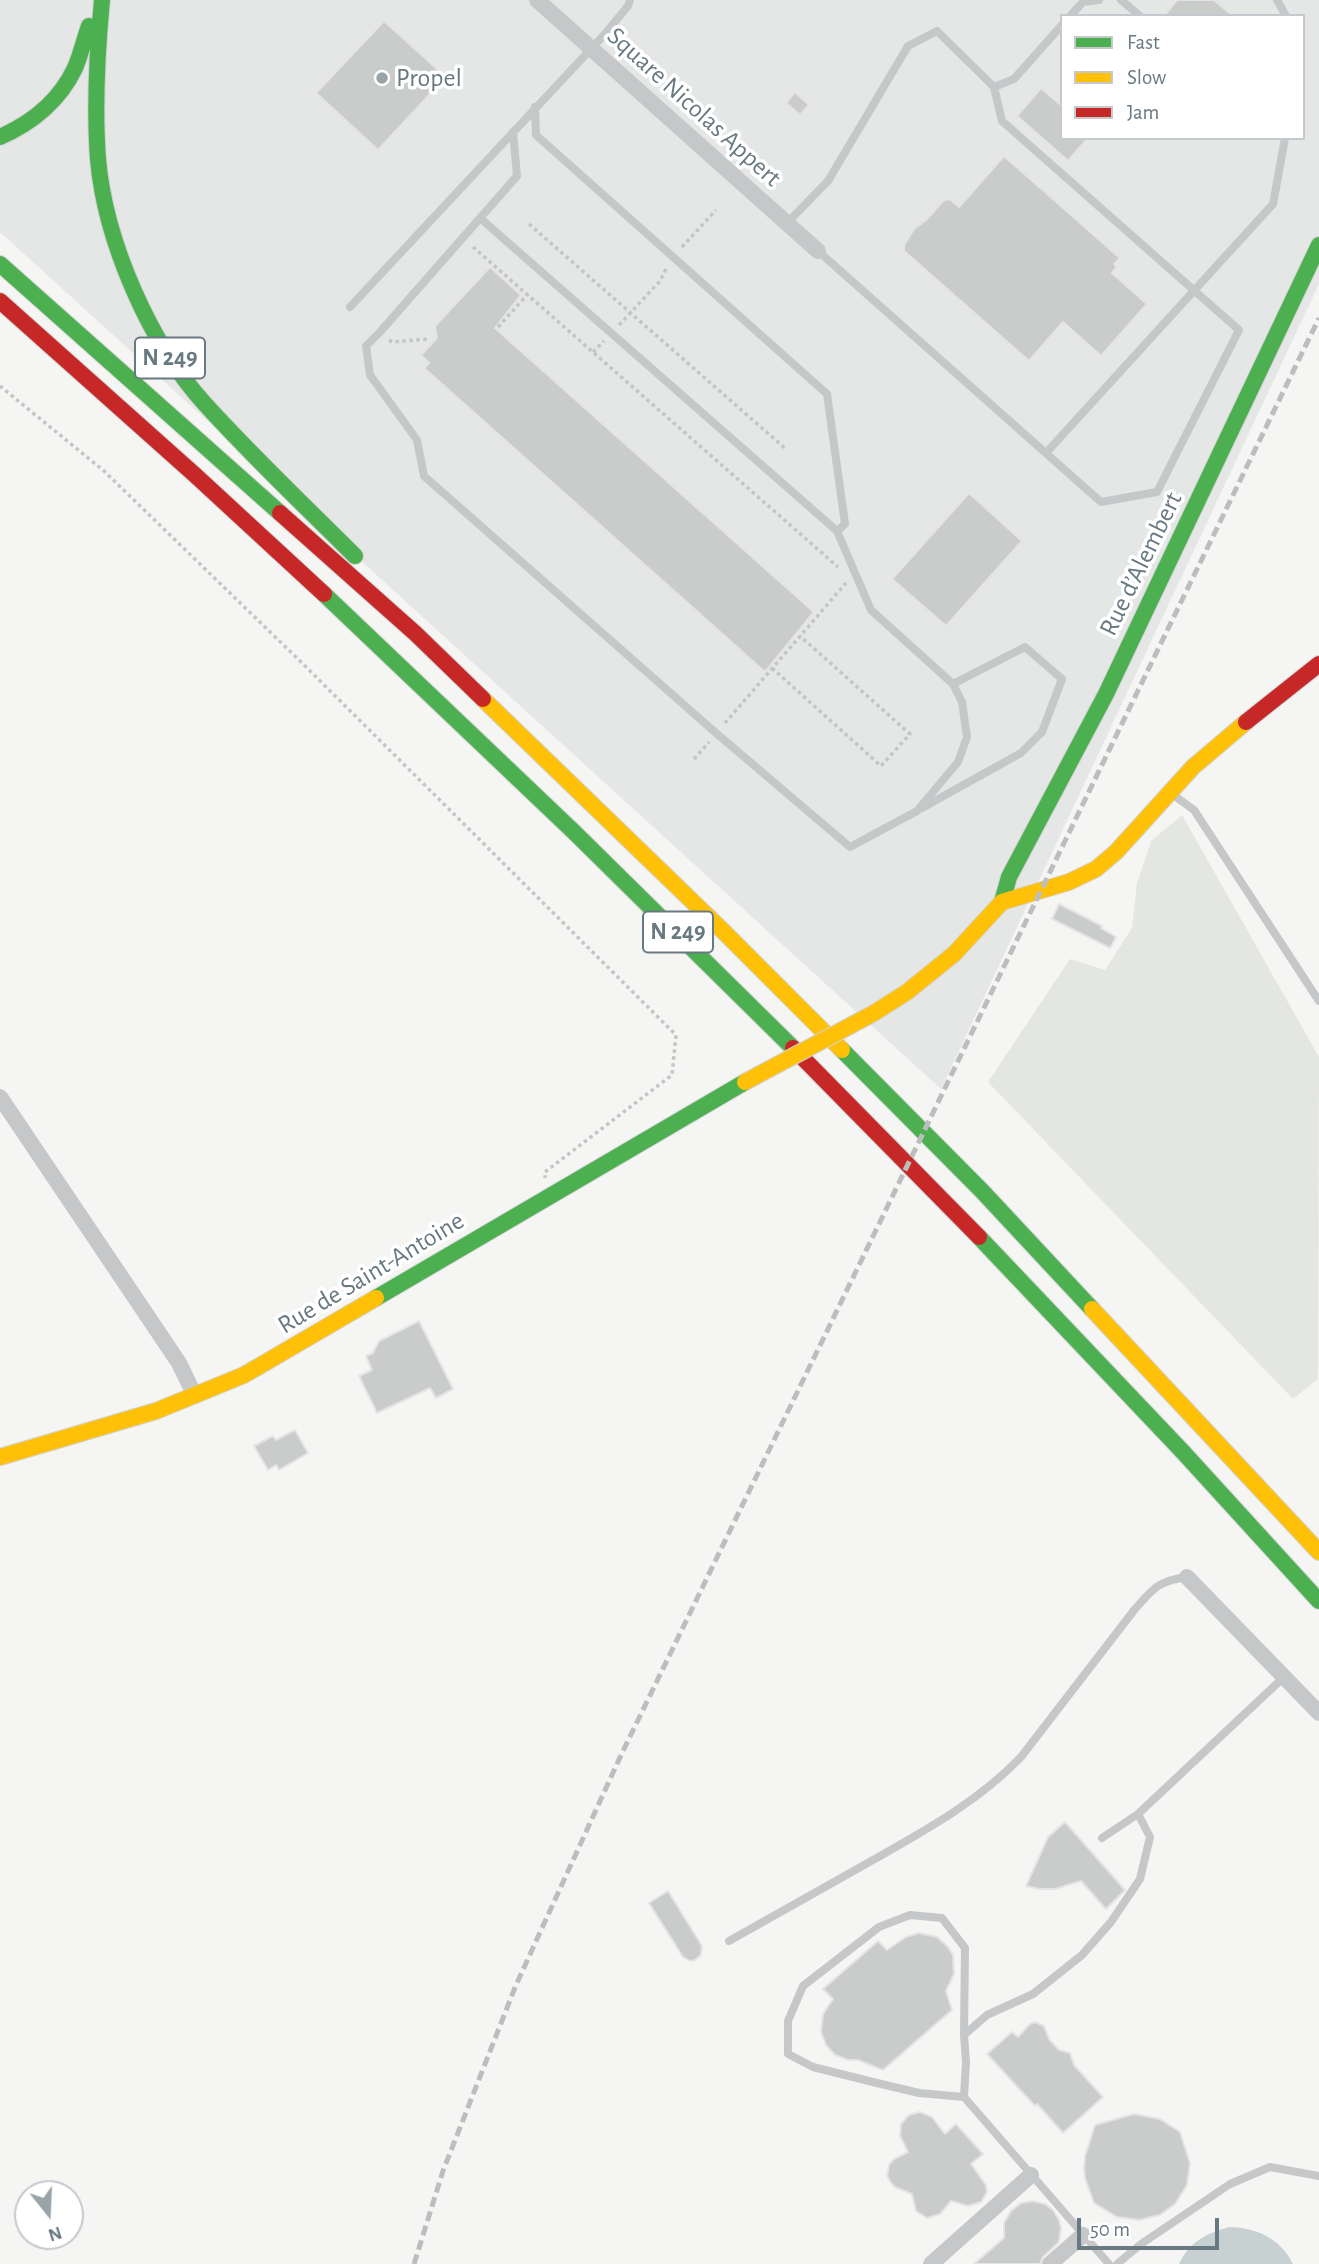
<!DOCTYPE html>
<meta charset="utf-8">
<style>
body{margin:0}
#map{position:relative;width:1319px;height:2264px;overflow:hidden;background:#f5f5f4;font-family:"Alegreya Sans",sans-serif}
canvas{display:block}
.legend{position:absolute;left:1060px;top:14px;width:245px;height:126px;box-sizing:border-box;background:#fff;border:2px solid #c3c9cd;margin:0;padding:9px 12px;list-style:none;font-size:21px;color:#687981}
.legend li{display:flex;align-items:center;gap:14px;height:35px}
.legend b{width:35px;border:2px solid #c3c9cd}
.north{position:absolute;left:14px;top:2180px;width:70px;height:70px;box-sizing:border-box;background:#fff;border:2px solid #c3c9cd;border-radius:50%;rotate:162deg;font-size:19px;font-weight:700;line-height:28px;text-align:center;color:#687981}
.north::after{content:'';display:block;margin:auto;width:24px;height:32px;background:#99a4a9;clip-path:polygon(50% 0,100% 100%,50% 72%,0 100%)}
.scale{position:absolute;left:1077px;top:2218px;width:142px;height:32px;box-sizing:border-box;border:4px solid #687981;border-top:0;padding-left:9px;font-size:21px;line-height:24px;white-space:nowrap;color:#687981;-webkit-text-stroke:5px #fff;paint-order:stroke}
</style>
<div id="map">
<canvas width="1319" height="2264"></canvas>
<ul class="legend">
<li><b style="height:9px;background:#4caf50"></b>Fast</li>
<li><b style="height:9px;background:#ffc107"></b>Slow</li>
<li><b style="height:9px;background:#c62828"></b>Jam</li>
</ul>
<div class="north">N</div>
<div class="scale">50 m</div>
</div>
<script>
const context = document.querySelector('canvas').getContext('2d');
context.lineJoin = 'round';
function fill(path, color) { context.fillStyle = color; context.fill(path, 'evenodd'); }
function strokePath(path, color, width, dash) { context.strokeStyle = color; context.lineWidth = width; context.lineCap = dash ? 'butt' : 'round'; context.setLineDash(dash || []); context.stroke(path); }
function label(font, color, halo, rows, align = 'center') {
  context.font = font + ' "Alegreya Sans",sans-serif'; context.lineWidth = 7; context.setLineDash([]); context.textBaseline = 'middle'; context.strokeStyle = halo; context.fillStyle = color; for (const [text, x, y, turn = 0] of rows) {
    context.save(); context.translate(x, y); context.rotate((+turn || 0) * Math.PI / 180); context.textAlign = isNaN(turn) ? turn : align; if (halo) context.strokeText(text, 0, 0); context.fillText(text, 0, 0); context.restore();
  }
}
fill(new Path2D(`
 M0,0H1319V284L941,1089L0,232ZM1062,16H1303V138H1062Z`), '#e5e6e6');
fill(new Path2D(`
 M1182,815L1319,1057L1318,1379L1293,1399L988,1082L1070,959L1105,970L1132,928L1137,883L1151,841Z`), '#e4e6e1');
fill(new Path2D(`
 M1229,2227C1257,2228 1280,2238 1293,2264H1179C1189,2242 1207,2233 1229,2227Z`), '#c8d1d2');
const building = new Path2D(`
 M1177,0H1214L1233,16H1164Z
 M384,21L446,77L378,150L316,93Z
 M1041,88L1062,106V138H1088L1068,161L1017,116Z
 M795,92L809,105L800,115L786,103Z
 M1004,156L1120,258L1114,264L1117,267L1112,273L1147,304L1101,356L1063,322L1029,361L904,251V245L914,229L926,220L944,200L950,199L959,207Z
 M490,267L521,295L495,328L814,612L765,672L424,368L429,363L421,355L437,338L435,326Z
 M969,493L1022,541L946,626L892,579Z
 M1059,904L1102,926L1101,928L1116,937L1110,948L1052,919Z
 M419,1321L453,1389L436,1398L430,1388L377,1413L359,1376L372,1370L366,1356L373,1353L379,1341Z
 M295,1430L308,1453L279,1470L276,1465L268,1470L254,1446L273,1436L276,1440Z
 M1065,1822L1125,1890L1106,1909L1081,1881L1055,1889H1040L1026,1886L1048,1837Z
 M668,1891L702,1946L701,1955L695,1960L690,1961L683,1957L649,1903Z
 M919,1933L937,1937L948,1947L953,1955L954,1974L946,1991L952,2010L883,2070L858,2060H848L835,2055L826,2045L821,2032L823,2014L833,1999L823,1989L878,1941L887,1950L906,1937Z
 M1035,2022L1044,2026L1049,2039L1059,2050L1070,2053L1074,2065L1103,2097L1063,2133L1037,2104L1035,2106L987,2054L1012,2032L1018,2037L1030,2024Z
 M920,2112L932,2117L945,2134L956,2124L983,2154L971,2164L986,2185L987,2192L981,2202L968,2206L951,2201L940,2214L927,2218L916,2211L912,2194L895,2187L891,2183L887,2176L889,2165L894,2159L908,2152L900,2136L901,2124L909,2115Z
 M1134,2114L1160,2119L1180,2132L1190,2163L1187,2185L1175,2204L1160,2215L1139,2220L1117,2217L1094,2203L1085,2178L1084,2167L1085,2156L1095,2125Z
 M1033,2201L1045,2204L1053,2210L1059,2220L1061,2228L1059,2242L1043,2257L1040,2264H974L1004,2238V2223L1011,2211L1021,2203Z`);
fill(building, '#cacccc');
strokePath(building, '#e4e4e4', 2);
const fast = new Path2D(`
 M102,0C97,53 94,106 98,159C105,241 150,344 205,404C253,457 305,506 355,556
 M0,137C32,123 60,100 75,68C81,54 84,40 89,26
 M0,264L280,513
 M324,594L574,832L793,1048
 M1002,902L1009,877L1106,694L1319,245
 M842,1050L982,1191L1092,1309
 M979,1237L1183,1452L1319,1601
 M376,1298L745,1082`);
const slow = new Path2D(`
 M483,699L724,932L842,1050
 M874,1013L907,992L954,954L1002,902L1069,882L1096,869L1116,852L1193,767L1246,722
 M1092,1309L1319,1552
 M0,1457L156,1411L244,1375L376,1298`);
const jam = new Path2D(`
 M0,301L195,475L324,594
 M280,513L416,634L483,699
 M1246,722L1319,664
 M793,1048L979,1237`);
strokePath(fast, '#d1d2d2', 18);
strokePath(slow, '#d1d2d2', 18);
strokePath(jam, '#d1d2d2', 18);
strokePath(new Path2D(`
 M529,224L787,450
 M473,247L838,567
 M682,247L716,210
 M619,325L660,281L667,267
 M498,327L528,294
 M389,340L392,342L428,339
 M593,352L604,341
 M0,386L104,471L299,660L676,1035L672,1075L545,1172V1178
 M772,668L881,766L910,734L800,636
 M725,723L846,583
 M694,759L709,742`), '#c4c5c5', 3.5, [3.5, 3.5]);
strokePath(new Path2D(`
 M1121,0L1140,16
 M1277,0L1286,16
 M1070,16L1083,2L1099,0
 M994,87L1014,79L1062,25
 M535,107L536,135L827,394L845,524L837,531
 M480,218L837,531L871,610L953,684L962,702L967,737L958,762L917,811L850,847L716,733L424,476L417,440L370,375L366,346L380,332L517,176L513,132
 M787,223L828,181L908,46L937,31L994,87L1002,121L1239,330L1157,492L1101,502L818,251
 M350,307L604,35L628,6L630,0
 M1046,453L1273,204L1285,138
 M1172,794L1194,810L1319,1001
 M922,808L1021,753L1042,732L1062,679L1025,647L953,684
 M1138,1814L1284,1677
 M729,1941C777,1914 825,1887 873,1860C926,1830 979,1801 1021,1757L1135,1609C1154,1588 1158,1581 1187,1577
 M964,2035L965,1948L942,1918L910,1915L879,1927L803,1986L788,2021V2054L813,2067L877,2083L919,2093L964,2097L1109,2264
 M964,2097L966,2062L964,2035L987,2015L1033,1994L1082,1955L1111,1922L1140,1879L1150,1837L1138,1814L1102,1838
 M1117,2264L1141,2244L1230,2184L1270,2167L1319,2176`), '#c5c7c8', 8);
strokePath(new Path2D(`
 M537,0L818,251
 M0,1097L179,1363L195,1396
 M1187,1577L1319,1713
 M931,2264L1031,2175
 M1050,2264L1083,2235`), '#c5c7c8', 16);
strokePath(fast, '#4caf50', 16);
strokePath(slow, '#ffc107', 16);
strokePath(jam, '#c62828', 16);
strokePath(new Path2D(`
 M414,2264L443,2171L516,1985L622,1753L1319,318`), '#bcbebe', 5, [10, 5]);
const slowBridge = new Path2D(`
 M745,1082L874,1013`);
strokePath(slowBridge, '#d1d2d2', 18, []);
strokePath(slowBridge, '#ffc107', 16);
for (const [x, y, r, color] of [
 [382,78,7,"#99a4a9"]
]) { const dot = new Path2D(); dot.arc(x, y, r, 0, 2 * Math.PI); context.fillStyle = color; context.fill(dot); strokePath(dot, '#fff', 2.5); }
for (const [x, y, w] of [
 [170,358,70],
 [678,932,70]
]) { const box = new Path2D(); box.roundRect(x - w / 2, y - 20.5, w, 41, 5); context.fillStyle = '#fff'; context.fill(box); strokePath(box, '#687981', 2); }
label('bold 24px', '#687981', null, [
 ["N 249",170,358],
 ["N 249",678,932]
]);
label('26px', '#687981', '#fff', [
 ["Propel",396,78]
], 'left');
label('26px', '#687981', '#fff', [
 ["Square Nicolas Appert",694,107,42],
 ["Rue d’Alembert",1141,564,-64],
 ["Rue de Saint-Antoine",371,1273,-31]
]);
</script>
